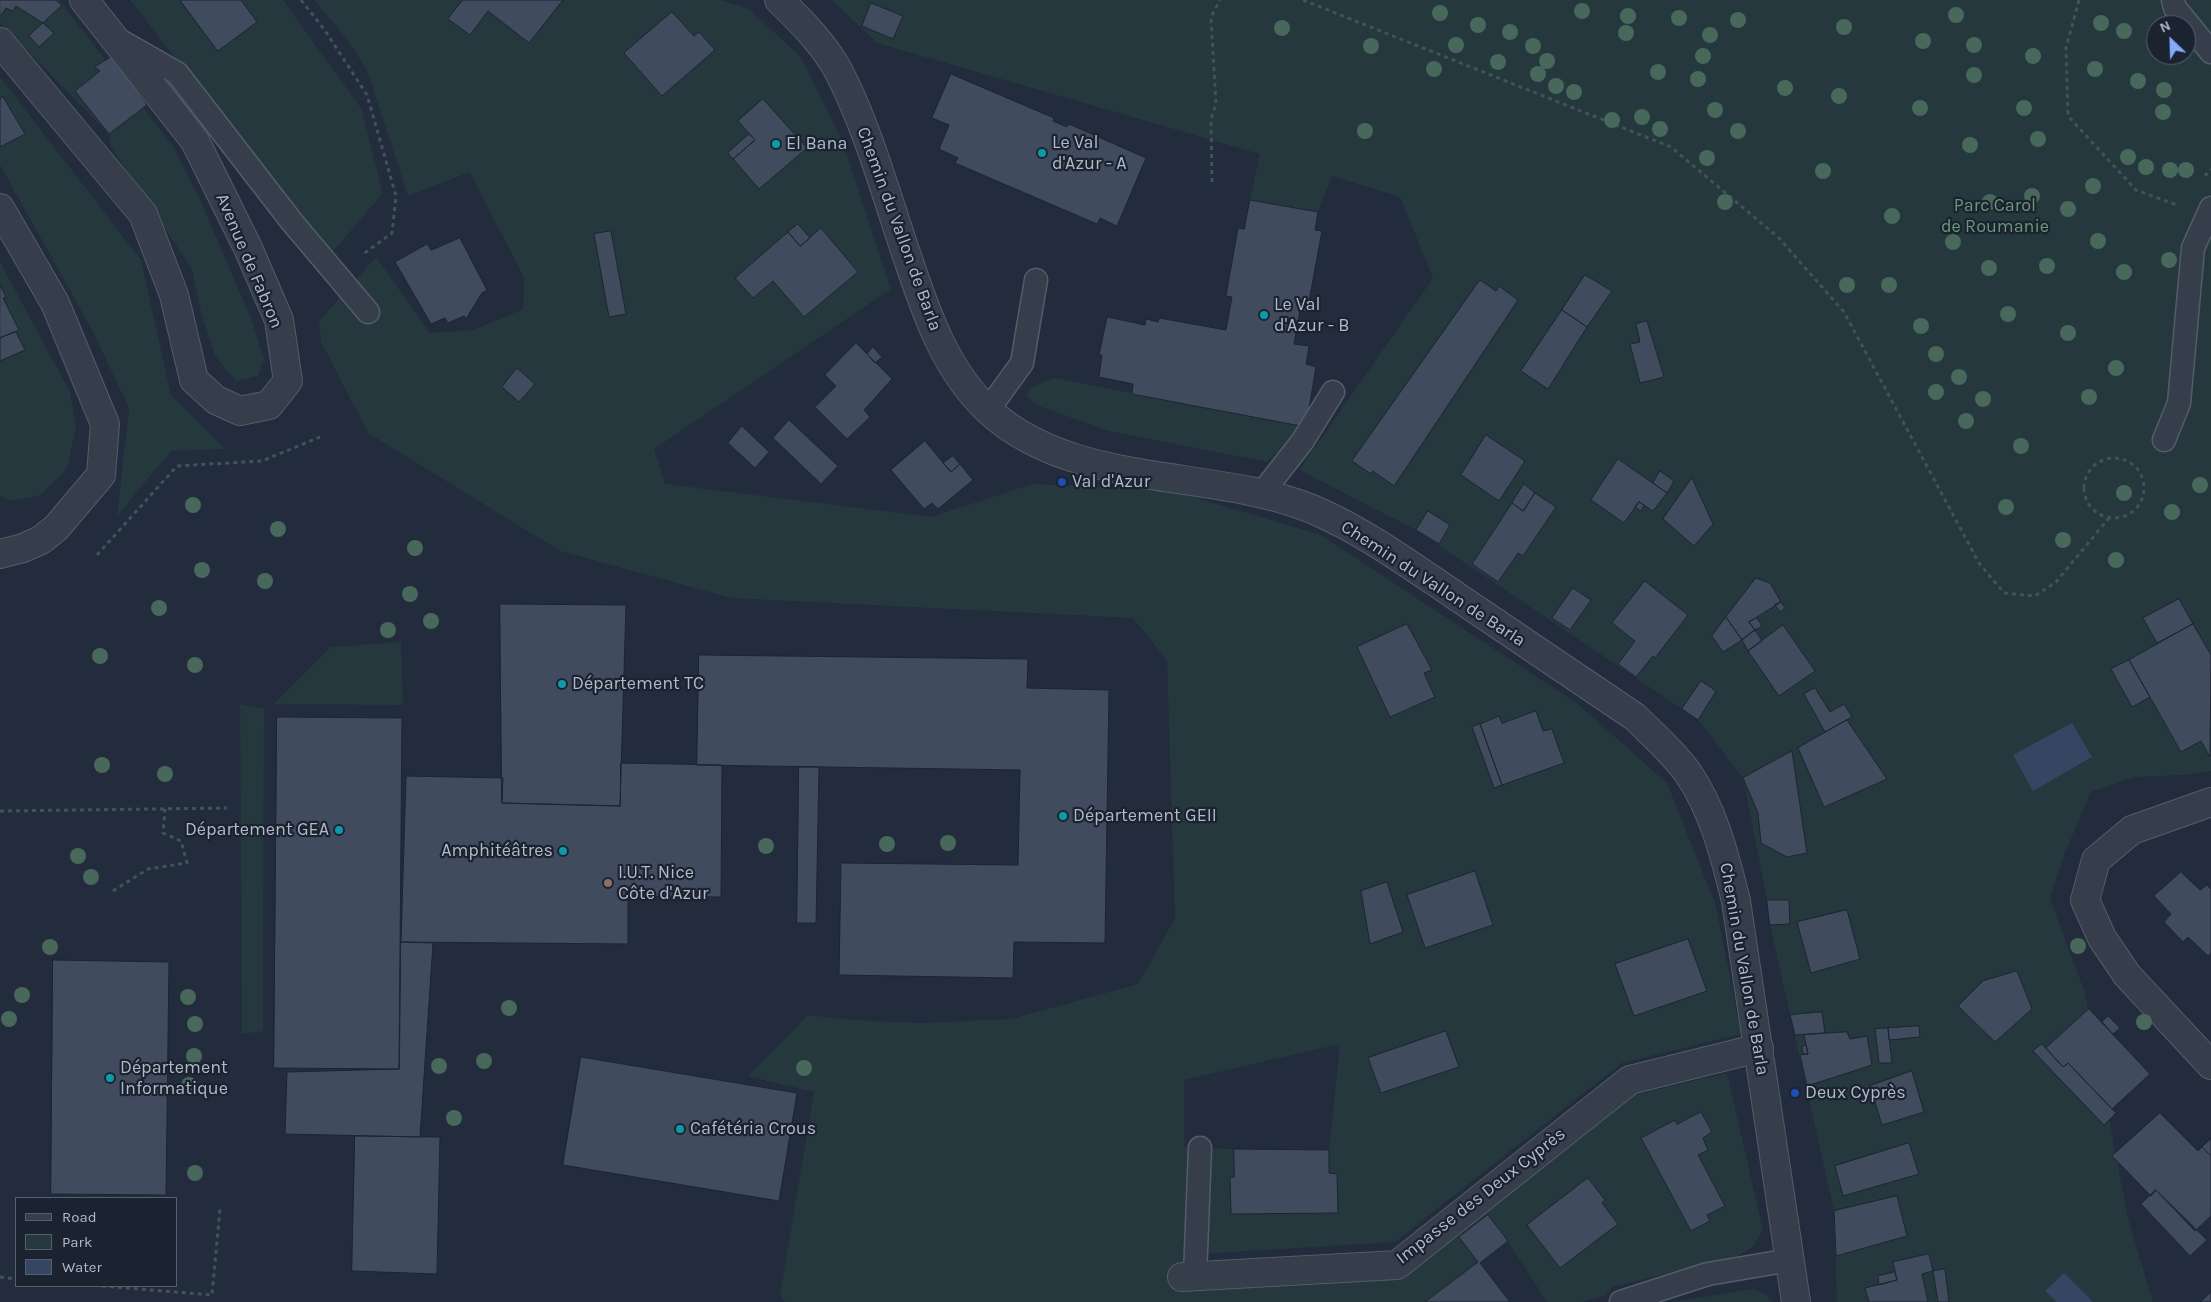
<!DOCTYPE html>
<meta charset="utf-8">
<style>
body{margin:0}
#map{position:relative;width:2211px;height:1302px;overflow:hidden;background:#222c3c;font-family:Karla,sans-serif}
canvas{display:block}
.legend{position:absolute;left:15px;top:1197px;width:162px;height:90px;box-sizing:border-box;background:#1b2331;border:1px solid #575f6d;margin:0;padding:6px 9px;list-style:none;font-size:15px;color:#b2b9c8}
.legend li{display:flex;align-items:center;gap:10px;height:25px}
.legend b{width:25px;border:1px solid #575f6d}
.north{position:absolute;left:2146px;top:15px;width:50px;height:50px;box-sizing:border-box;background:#1b2331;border:1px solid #575f6d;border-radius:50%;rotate:336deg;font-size:14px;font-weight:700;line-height:20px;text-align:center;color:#b2b9c8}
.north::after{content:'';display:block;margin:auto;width:18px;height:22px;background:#85aaf9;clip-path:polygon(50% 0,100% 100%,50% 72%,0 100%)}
</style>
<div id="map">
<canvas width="2211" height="1302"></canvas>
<ul class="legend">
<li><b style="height:6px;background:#363e4c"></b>Road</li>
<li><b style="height:14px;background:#24383d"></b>Park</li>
<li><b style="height:14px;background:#354663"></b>Water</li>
</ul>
<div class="north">N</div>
</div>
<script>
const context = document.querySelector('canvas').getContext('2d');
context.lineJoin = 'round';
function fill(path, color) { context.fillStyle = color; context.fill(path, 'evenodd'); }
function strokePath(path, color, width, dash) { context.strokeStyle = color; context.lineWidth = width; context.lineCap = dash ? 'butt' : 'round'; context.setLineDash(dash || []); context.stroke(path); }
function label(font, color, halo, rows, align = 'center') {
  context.font = font + ' Karla,sans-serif'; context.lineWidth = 4.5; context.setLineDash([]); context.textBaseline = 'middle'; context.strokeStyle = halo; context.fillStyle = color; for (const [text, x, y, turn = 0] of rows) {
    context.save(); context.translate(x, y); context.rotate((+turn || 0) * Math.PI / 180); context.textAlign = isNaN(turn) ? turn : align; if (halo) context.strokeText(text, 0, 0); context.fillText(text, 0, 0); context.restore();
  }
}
fill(new Path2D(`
 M0,0H59L172,145L199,197L252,321L264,359L258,376L236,381L215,356L201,312L192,269L111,147L109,134L0,23Z
 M130,0H283L361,108L383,193L330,255Z
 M314,0H721L749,9L801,57L842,141L891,289L654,449L665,484L931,517L1032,484L1170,490L1321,535L1578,704L1667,783L1716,906L1741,1034L1622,1063L1395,1242L1183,1255L1202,1291L1407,1271L1634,1095L1727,1073L1763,1230L1754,1246L1736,1257L1612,1287L1605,1296L1582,1302H1547L1508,1242L1480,1263L1510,1302H785L780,1295L814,1092L748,1076L808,1015L852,1020L921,1023L1011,1019L1138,984L1175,918L1167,660L1133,618L731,598L560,551L368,433L321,342L319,321L376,257L430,333L473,330L523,309L524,278L470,172L408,196L368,73L350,43ZM1408,624L1431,670L1424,673L1435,697L1390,716L1357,648ZM1536,711L1543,731L1552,729L1564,763L1494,788L1472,727L1499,716L1502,723ZM1474,871L1493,925L1425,948L1408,895ZM1387,882L1403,932L1370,944L1361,891ZM1688,939L1707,991L1634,1015L1615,964ZM1446,1031L1459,1066L1381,1093L1369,1059ZM1340,1044L1329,1150V1173L1337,1174L1338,1213H1231L1230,1177H1234V1149L1184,1147V1080Z
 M832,0H2211V771L2184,775L2135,777L2091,792L2064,855L2050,898L2085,993L2128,1218L2153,1302H1837L1834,1211L1770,925L1767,900L1743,778L1698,720L1682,709L1416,530L1299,470L1433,278L1400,197L1332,176L1318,212L1250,200L1260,154L877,43ZM2156,25H2186V55H2156Z
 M0,77L141,260L171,395L225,449L171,451L117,516L129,408L93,332L0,165Z
 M0,262L70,392L76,427L67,469L40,495L13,501L0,496Z
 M1054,378L1306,427L1267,462L1109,431L1036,405L1027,396L1030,388Z
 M401,642L403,705L274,704L331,647Z
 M240,704L264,709L263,1031L242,1034Z
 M1753,1289L1766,1294L1773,1302H1673Z`), '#24383d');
fill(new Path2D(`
 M2072,723L2092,757L2033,791L2013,755Z
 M2064,1273L2093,1302H2057L2045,1291Z`), '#354663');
const building = new Path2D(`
 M0,0H55L62,5L43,23L16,6L13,11L6,8L0,17Z
 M180,0H241L257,22L218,51Z
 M463,0H563L529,43L488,11L470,35L448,19Z
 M871,3L903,16L893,39L862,26Z
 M672,12L694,36L699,32L715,50L662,96L624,53Z
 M43,23L54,33L39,47L29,36Z
 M111,57L125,73L147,105L109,134L75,91L100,71L95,67Z
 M951,74L1054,118L1053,121L1067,127L1069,124L1146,158L1117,226L1100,218L1097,224L955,163L958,158L939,149L949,125L932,118Z
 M3,97L25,134L0,147V99Z
 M763,99L807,148L759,189L733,159L755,140L738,121Z
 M749,134L755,140L733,159L728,153Z
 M1250,200L1318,212L1315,230L1322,231L1307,312L1300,311L1294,344L1309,346L1306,364L1316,367L1306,427L1132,394L1133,384L1099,377L1102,355H1099L1107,317L1145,325L1146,319L1158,322L1159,318L1226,330L1232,297L1226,296L1238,228L1244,229Z
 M798,224L810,238L800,246L788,232Z
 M821,228L858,272L804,317L773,281L753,298L735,278L788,232L800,246Z
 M611,231L626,314L609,317L594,234Z
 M460,238L487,290L482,293L466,319L464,316L448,323L445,318L431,324L395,262L427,244L431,250Z
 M1585,275L1612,291L1587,327L1562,310Z
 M1480,280L1496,291L1499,286L1518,300L1394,486L1373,471L1371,474L1352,461Z
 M0,285L6,297L3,298L19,330L0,338Z
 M1562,310L1587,327L1548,389L1521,371Z
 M1647,321L1664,377L1640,383L1630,344L1640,342L1636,324Z
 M16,332L25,350L0,361V338Z
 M856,343L892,379L864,410L870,417L847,439L815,407L836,386L825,375Z
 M873,347L882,357L875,363L867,354Z
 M517,368L535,384L519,402L502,387Z
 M789,420L838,466L821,484L773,438Z
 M742,426L769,452L755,468L728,443Z
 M1486,435L1525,461L1499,501L1461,475Z
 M925,441L951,472L960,464L973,480L938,509L932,503L924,509L891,470Z
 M953,456L960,464L951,472L943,463Z
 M1618,459L1667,493L1653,511L1639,502L1624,523L1591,500Z
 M1660,471L1674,481L1667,493L1653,483Z
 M1692,478L1713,524L1694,546L1663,519Z
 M1524,484L1535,493L1523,511L1512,503Z
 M1535,493L1556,507L1523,556L1518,553L1498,582L1472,564L1512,503L1523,511Z
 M1639,502L1644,505L1641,511L1635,507Z
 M1428,511L1450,525L1439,544L1416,530Z
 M1756,578L1770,583L1781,602L1749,622L1755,630L1742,640L1726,617Z
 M1645,581L1688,615L1655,658L1653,656L1636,677L1618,664L1635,641L1612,623Z
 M1573,588L1591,600L1570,630L1552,618Z
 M2179,599L2193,624L2157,643L2143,618Z
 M1781,602L1785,608L1780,612L1775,605Z
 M500,604L626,605L620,806L502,803Z
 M1726,617L1742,640L1723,652L1712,636Z
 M1757,618L1762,626L1755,630L1749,622Z
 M1407,624L1432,670L1424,673L1435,697L1390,717L1357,647Z
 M2193,624L2211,655L2210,757L2201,741L2181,752L2129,660Z
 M1783,625L1815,671L1779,696L1748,651Z
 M1755,630L1762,641L1748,651L1742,640Z
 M699,655L1028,659L1027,688L1109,690L1105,943L1014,942L1013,978L839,975L841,863L1018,865L1020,770L697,765Z
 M2129,660L2150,697L2132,707L2111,669Z
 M1701,681L1716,691L1698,720L1682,709Z
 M1815,688L1830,712L1844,704L1852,717L1825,732L1804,694Z
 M1536,711L1543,731L1552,729L1564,763L1502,785L1480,724L1499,716L1502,723Z
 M277,717L402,718L399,1069L274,1068Z
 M1847,720L1887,779L1824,807L1798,748Z
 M1480,724L1502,785L1494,788L1472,727Z
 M1792,751L1807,853L1787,857L1761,843L1758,813L1743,778Z
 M621,763L722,765L721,897L628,896V944L401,942L406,776L503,778L502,803L620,806Z
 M799,767H819L816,923H797Z
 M1475,871L1493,925L1425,948L1407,895Z
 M2181,872L2200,890L2207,885L2211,889V953L2208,956L2188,937L2183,942L2164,922L2171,914L2154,896Z
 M1387,882L1403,932L1370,944L1361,891Z
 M1767,900H1789L1790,924L1770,925Z
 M1847,910L1860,959L1811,973L1797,922Z
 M1688,939L1707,991L1634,1016L1615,964Z
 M401,942L433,943L420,1137L285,1134L287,1072L399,1069Z
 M53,960L169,962L166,1195L51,1194Z
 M2017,971L2032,1009L1995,1042L1958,1006L1983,981Z
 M2089,1009L2150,1074L2112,1109L2068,1063L2063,1067L2046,1048Z
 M1822,1012L1825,1033L1795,1035L1790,1015Z
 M2108,1016L2120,1028L2113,1034L2102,1022Z
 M1919,1026L1920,1037L1889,1040L1888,1028Z
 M1888,1028L1892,1063H1879L1875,1029Z
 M1446,1031L1459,1067L1381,1093L1368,1058Z
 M1847,1032L1850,1039L1867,1036L1872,1065L1807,1086L1800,1055L1808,1054L1804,1035Z
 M2042,1044L2063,1067L2068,1063L2116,1113L2104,1125L2033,1051Z
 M1806,1045L1808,1054H1803L1802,1047Z
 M581,1057L797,1093L779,1201L563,1165Z
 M1912,1071L1924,1112L1882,1125L1870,1086Z
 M1701,1112L1712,1132L1703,1138L1708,1150L1698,1155L1725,1206L1707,1215L1710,1221L1691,1231L1641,1138L1675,1120L1677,1124Z
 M2160,1113L2198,1151L2202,1147L2211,1156V1216L2195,1231L2156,1190L2151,1196L2112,1156Z
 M355,1136L440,1137L437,1274L352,1271Z
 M2211,1139V1156L2202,1147Z
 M1909,1143L1919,1174L1843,1196L1835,1166Z
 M1234,1149L1329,1150V1173L1337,1174L1338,1213L1231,1214L1230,1177H1234Z
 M1588,1178L1605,1200L1602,1203L1618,1224L1560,1268L1527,1225Z
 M2156,1190L2207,1240L2190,1256L2141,1204Z
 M1897,1196L1907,1236L1836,1256L1834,1211Z
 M1488,1215L1508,1241L1480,1263L1510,1302H1425L1478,1262L1459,1237Z
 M1929,1254L1933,1271L1922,1274L1928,1302H1869L1865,1288L1897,1280L1893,1262Z
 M1945,1269L1949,1302H1938L1933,1271Z
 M1895,1272L1897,1280L1879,1285L1878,1276Z
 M2211,1292V1302H2201Z`);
fill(building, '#414b5e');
strokePath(building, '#1d2533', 1);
const service = new Path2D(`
 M2173,0L2175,8L2211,52
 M119,40L177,73L292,222L368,312
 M988,410L1022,363L1036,280
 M2164,440L2179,403L2193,248L2211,208
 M1262,493L1302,442L1333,392
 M1195,1276L1200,1148
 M1621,1302L1708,1274L1790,1260`);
const minor = new Path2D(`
 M779,0C801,21 826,46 840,74C870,133 888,202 910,265C928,318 947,372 989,411C1074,489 1210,468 1312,509C1364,531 1410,565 1456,596C1516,636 1575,677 1635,717C1653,735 1673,752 1688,773C1714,811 1725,857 1736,901L1796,1302
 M2211,802L2132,830L2096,860L2085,900L2102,938L2127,975L2211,1065
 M1182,1277L1397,1265L1630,1080L1759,1048`);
const tertiary = new Path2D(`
 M0,42L143,214L174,295L194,380L216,400L240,411L269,405L288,381L279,320L248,248L195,141L84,0
 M0,208L55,303L105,424L101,475L56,528L41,540L23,548L0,554`);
strokePath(service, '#545c6a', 25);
strokePath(minor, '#545c6a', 30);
strokePath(tertiary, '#545c6a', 30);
strokePath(new Path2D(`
 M301,0L324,29L367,95L396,196L392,233L362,255
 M1303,0L1671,147L1779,238L1844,312L1979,563L2004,593L2035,596L2056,582L2109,518
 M2079,0L2066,48L2068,116L2136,190L2177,205
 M2205,176L2211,169
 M1212,182L1211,119L1216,104L1211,17L1220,0
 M2084 488a30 30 0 1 1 60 0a30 30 0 1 1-60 0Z
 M97,555L177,466L262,461L320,437
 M0,811L227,808
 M113,891L148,869L187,863L181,841L163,833L165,809
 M0,1277L16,1279
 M102,1286L212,1295L220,1209`), '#3f5457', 3, [4, 4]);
strokePath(service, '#363e4c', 22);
strokePath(minor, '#363e4c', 28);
strokePath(tertiary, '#363e4c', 28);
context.fillStyle = '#48685c';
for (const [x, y] of [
 [1582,11],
 [1440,13],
 [1956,15],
 [1628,16],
 [1679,18],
 [1738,20],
 [2101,23],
 [1478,25],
 [1844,27],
 [1282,28],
 [2124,31],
 [1510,32],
 [1626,33],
 [1710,35],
 [1923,41],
 [1456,45],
 [1974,45],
 [1371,46],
 [1533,46],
 [1703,56],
 [2033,56],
 [1547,61],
 [1498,62],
 [1434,69],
 [2095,69],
 [1658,72],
 [1538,74],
 [1974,75],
 [1698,79],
 [2138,81],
 [1556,86],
 [1785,88],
 [2164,90],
 [1574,92],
 [1839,96],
 [1920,108],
 [2024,108],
 [1715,110],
 [2163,112],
 [1642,117],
 [1612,120],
 [1660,129],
 [1365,131],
 [1738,131],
 [2038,139],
 [1970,145],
 [2128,157],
 [1707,158],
 [2146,167],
 [2170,170],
 [2186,170],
 [1823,171],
 [2093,186],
 [2032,196],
 [1725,202],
 [1990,202],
 [2068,209],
 [1892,216],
 [2098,241],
 [1953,242],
 [2169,260],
 [2047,266],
 [1989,268],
 [2124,272],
 [1847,285],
 [1889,285],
 [2008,314],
 [1921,326],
 [2068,333],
 [1936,354],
 [2116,368],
 [1959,377],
 [1936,392],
 [2089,397],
 [1983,399],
 [1966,421],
 [2021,446],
 [2200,485],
 [2124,493],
 [193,505],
 [2006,507],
 [2172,512],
 [278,529],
 [2063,540],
 [415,548],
 [2116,560],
 [202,570],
 [265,581],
 [410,594],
 [159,608],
 [431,621],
 [388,630],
 [100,656],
 [195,665],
 [102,765],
 [165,774],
 [948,843],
 [887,844],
 [766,846],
 [78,856],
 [91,877],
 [2078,946],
 [50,947],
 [22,995],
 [188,997],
 [509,1008],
 [9,1019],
 [2144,1022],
 [195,1024],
 [194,1056],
 [484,1061],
 [439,1066],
 [804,1068],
 [189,1085],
 [454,1118],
 [195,1173]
]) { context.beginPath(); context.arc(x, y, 8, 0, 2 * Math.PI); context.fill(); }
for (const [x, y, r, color] of [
 [776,144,5,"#0f9aa8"],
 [1042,153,5,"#0f9aa8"],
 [1264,315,5,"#0f9aa8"],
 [1062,482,5,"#1a4fb4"],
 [562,684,5,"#0f9aa8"],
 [1063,816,5,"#0f9aa8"],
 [339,830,5,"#0f9aa8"],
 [563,851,5,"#0f9aa8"],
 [608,883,5,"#8d6e63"],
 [110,1078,5,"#0f9aa8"],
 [1795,1093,5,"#1a4fb4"],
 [680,1129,5,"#0f9aa8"]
]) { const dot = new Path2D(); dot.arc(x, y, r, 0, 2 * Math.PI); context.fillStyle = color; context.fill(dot); strokePath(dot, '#1b2331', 2); }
label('18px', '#b2b9c8', '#1b2331', [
 ["Le Val",1052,143],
 ["d'Azur - A",1052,164],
 ["El Bana",786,144],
 ["Le Val",1274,305],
 ["d'Azur - B",1274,326],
 ["Val d'Azur",1072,482],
 ["Département TC",572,684],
 ["Département GEII",1073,816],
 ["Département GEA",329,830,"right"],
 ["Amphitéâtres",553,851,"right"],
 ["I.U.T. Nice",618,873],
 ["Côte d'Azur",618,894],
 ["Département",120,1068],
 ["Informatique",120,1089],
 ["Deux Cyprès",1805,1093],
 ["Cafétéria Crous",690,1129]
], 'left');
label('18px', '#689977', '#1b2331', [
 ["Parc Carol",1995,206],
 ["de Roumanie",1995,227]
]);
label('18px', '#b2b9c8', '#1b2331', [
 ["Chemin du Vallon de Barla",899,229,70],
 ["Avenue de Fabron",249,261,67],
 ["Chemin du Vallon de Barla",1433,584,33],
 ["Chemin du Vallon de Barla",1744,969,80],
 ["Impasse des Deux Cyprès",1481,1196,-38]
]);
</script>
